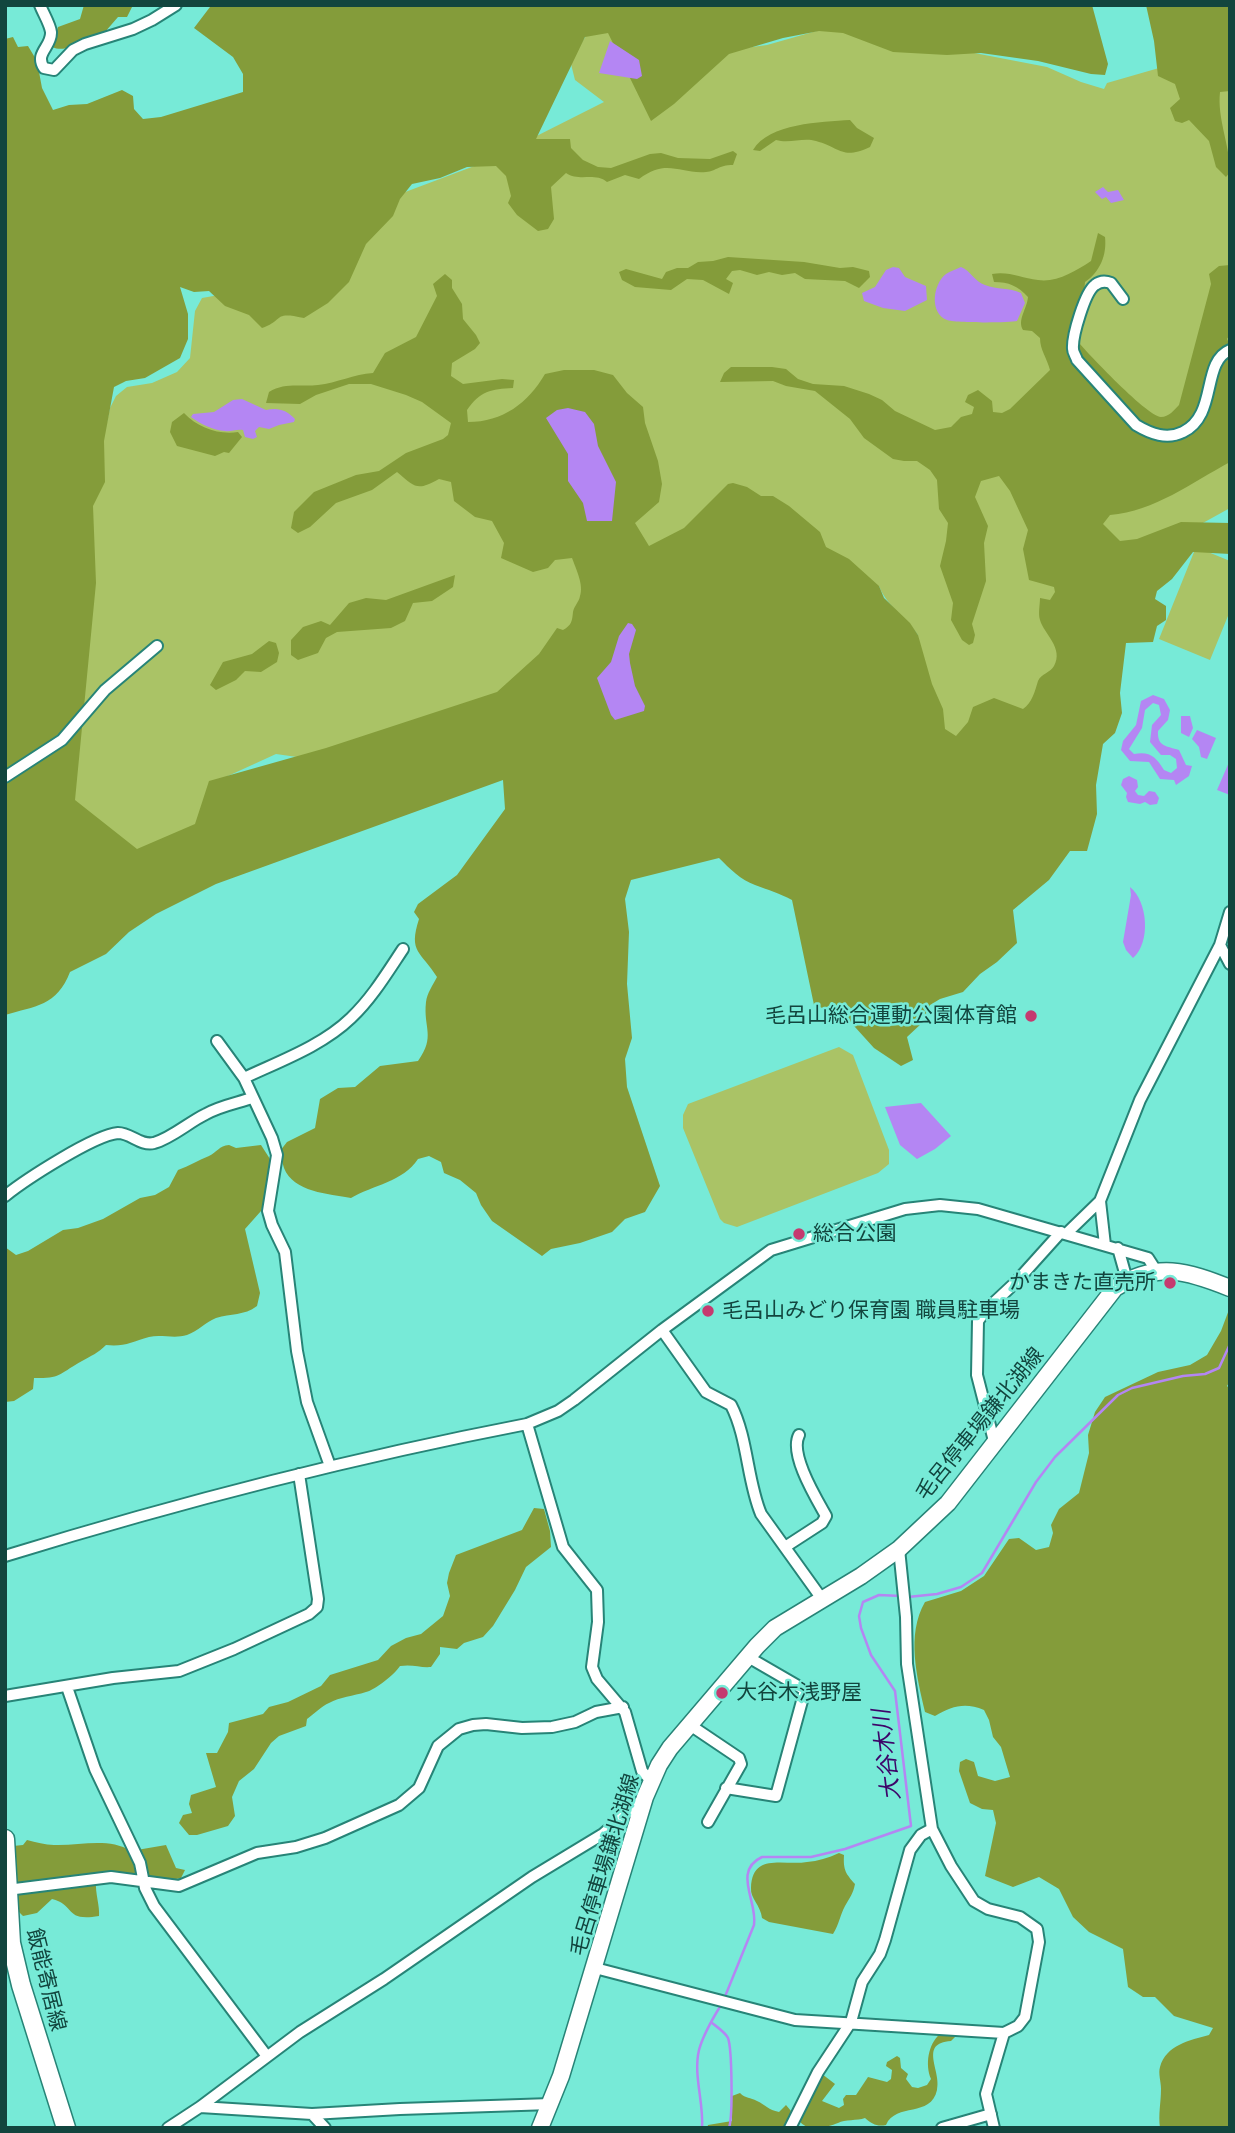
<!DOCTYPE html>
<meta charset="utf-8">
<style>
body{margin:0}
#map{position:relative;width:1235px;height:2133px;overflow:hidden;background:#77ead7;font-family:"Crimson Pro",serif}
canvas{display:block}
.frame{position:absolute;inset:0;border:7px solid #12453e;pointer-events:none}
</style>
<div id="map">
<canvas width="1235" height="2133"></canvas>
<div class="frame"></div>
</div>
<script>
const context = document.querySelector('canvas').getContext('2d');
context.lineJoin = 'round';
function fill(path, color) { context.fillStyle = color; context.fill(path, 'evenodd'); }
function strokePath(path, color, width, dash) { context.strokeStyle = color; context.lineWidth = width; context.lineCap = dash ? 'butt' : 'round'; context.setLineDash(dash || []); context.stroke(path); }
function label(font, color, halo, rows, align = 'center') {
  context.font = font + ' "Crimson Pro","Noto Sans JP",serif'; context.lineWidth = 5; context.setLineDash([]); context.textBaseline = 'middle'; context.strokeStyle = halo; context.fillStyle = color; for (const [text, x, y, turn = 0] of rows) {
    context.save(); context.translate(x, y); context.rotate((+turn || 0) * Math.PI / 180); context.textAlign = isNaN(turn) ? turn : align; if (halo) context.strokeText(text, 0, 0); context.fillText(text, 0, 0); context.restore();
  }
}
fill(new Path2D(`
 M834,26L1047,67L1081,82L1104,89L1107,83L1159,68L1230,36V508L1098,581L1053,792L921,773L918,635C906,618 887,606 879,586L597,644L360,766L276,754L217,781L234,835L139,880L62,798L94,482L110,408L116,396L127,387L152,383L177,372L190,358L195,311L202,298L219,295L376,203L485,162L604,102L575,80L570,60L586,36L617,30L723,51L767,45Z
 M1196,547L1230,561V611L1210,660L1159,639Z
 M839,1047L853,1055L889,1150V1164L878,1173L737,1227L724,1223L720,1219L683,1128V1115L688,1104Z`), '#aac366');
fill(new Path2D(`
 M84,5H133L127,17H118L105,32C86,34 70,55 52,47L58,27L80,19Z
 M230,5H1092L1108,64L1105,75L1091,74L1038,61L981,53L947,55L893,52L843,33L819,31L783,38L729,54L674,104L651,121L608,33L585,37L536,139H570L571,148L583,160L598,167L611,168L650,154L661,153L678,158L710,159L733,151L737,154L733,165C718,165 717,171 706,172C679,174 667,158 639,179L625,175L607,182C595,172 579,182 566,173L551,187L554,219L548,229L538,231L517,215L508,203L511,196L506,176L496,166L467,167L440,178L412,184L400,199L393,216L366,244L349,282L328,303L304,318C272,311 285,320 262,328L249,315L225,306L209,291L194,292L180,287L188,314V339L180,358L145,378L126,381L114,387L104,441L105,482L93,506L96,583L75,800L137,849L195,824L209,781L326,748L497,692L539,654L557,628L563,630C572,625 572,621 573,612C574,606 579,602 580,596C584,585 576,569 572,558L555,560L548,568L533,572L501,558L504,543L492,521L475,517L454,501L451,482L439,479C417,491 416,488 397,472L372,490L336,503L310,527L298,533L291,528L294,512L314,492L356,475L379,471L406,453L443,439L448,435L451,423L422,402L406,395L371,384H349L316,395L300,404L266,403L269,392C285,382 300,387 318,385C337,383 354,374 373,373L385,353L416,337L437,296L433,284L445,274L452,280V288L462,304L463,319L476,335L480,343L475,349L452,363L451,376L463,384L502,379L514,380L513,388C491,389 480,391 467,410L468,422C503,422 528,403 545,374L564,370H594L613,375L627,393L643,407L645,423L658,461L662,484L659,502L635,523L649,546L684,528L728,484L733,483L747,487L761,496H773L789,506L820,532L826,547L849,559L879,586L884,598L910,623L918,635L932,684L943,709L945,729L956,736L968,722L973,707L994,698L1023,709C1032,703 1035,691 1038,681C1041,674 1051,672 1054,666C1064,648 1044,634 1040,620C1038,614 1040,604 1040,598L1050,600L1055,592L1054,587L1029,580L1023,549L1028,530L1010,491L999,476L981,481L975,497L988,526L984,543L986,581L972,624L975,635L973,643L969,645L962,640L951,620L953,603L940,566L946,541L948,523L939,509L937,480L930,470L917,461H904L893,459L864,438L850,419L815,391L786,386L773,381L720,382L724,373L731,367H772L786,369L798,379L813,384L844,386L869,394L882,400L895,411L935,430L951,427L961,417L972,414L974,407L965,402L968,395L978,390L992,401L993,412L1002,413L1010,409L1050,370C1047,358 1040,350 1040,338L1032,331L1023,330C1017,320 1027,309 1028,297C1018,286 1009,282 994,282L992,274C1009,271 1021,278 1038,280C1056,283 1076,271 1091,261L1098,233L1105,237C1107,255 1100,272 1085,282L1084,293L1078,302L1070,333C1082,347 1146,416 1161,417C1169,417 1174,410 1179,405L1211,284L1209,274L1219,266L1230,265V334L1227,339L1230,345V462C1191,483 1155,511 1110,515L1103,524L1120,541L1137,539L1181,522L1230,523V554L1193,552L1172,579L1157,591L1155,599L1166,606V620L1157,626L1153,642L1126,643L1120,693L1122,713L1115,733L1103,744L1096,785L1097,814L1087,851H1070L1049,880L1013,910L1017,943L997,962L980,974L963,992L940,999L930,1005L922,1023L907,1037L913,1060L901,1066L874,1048L845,1016L814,1005L792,900C779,893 768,890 755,885C741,880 730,869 719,858L631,880L625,899L629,932L627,984L632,1038L625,1059L627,1087L660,1186L645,1212L625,1219L612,1232L580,1243L551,1249L542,1256L492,1221L481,1205L476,1193L460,1180L444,1173L441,1162L429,1156L418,1159C403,1182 373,1185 351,1198C329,1194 293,1192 284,1168C282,1163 282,1156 280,1151L287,1142L315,1128L320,1099L338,1088L355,1087L380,1066L418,1061C436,1036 423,1028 426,1002C427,993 433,985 437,977C421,951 408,953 419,919L414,912L418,904L457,875L505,809L503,780L216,884L156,914L129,932L106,954L70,972C57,1006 35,1006 5,1015V39L13,37L18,47L28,46L37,61L42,88L53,110L69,105L87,104L122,90L133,96L134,109L143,119L161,117L243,92V74L233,57L194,28L210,7Z
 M1146,5H1230V91L1220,92C1217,119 1230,145 1230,172L1226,177L1216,167L1209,141L1189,120L1182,123L1175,121L1170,108L1180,99L1175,84L1158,76L1154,41Z
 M850,120L857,128L874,138L870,147C842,160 841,148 816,141C803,137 790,144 776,140L760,151L753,150C769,123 821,122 850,120Z
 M728,257L804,262L840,268L853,267L869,271L870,277L859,288L845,281L805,279L795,273L782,275L769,272L757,275L740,270L732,271L726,279L733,283L729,294L703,280L687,279L671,290L635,287L622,280L619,272L626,269L662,279L666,272L677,268H688L698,262L713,261Z
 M184,413C198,428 219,435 238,432L242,437L229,453L224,452L215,456L177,446L170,432L172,422Z
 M455,575L453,587L432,601L413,603L405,621L391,628L337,632L326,638L318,653L298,660L291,655V640L303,627L321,621L330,625L349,603L366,598L386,600Z
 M269,641L276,643L279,653L277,662L261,672L245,671L236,680L216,690L210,685L223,662L252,654Z
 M229,1145L236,1148L261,1145L270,1159L269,1183L261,1211L245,1229L260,1293L257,1306C244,1316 231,1313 216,1318C206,1322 198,1331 187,1335C174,1339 161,1334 149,1337C132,1342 124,1347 106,1345C98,1353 91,1356 82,1361C60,1373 61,1379 34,1378L33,1389L14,1401L5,1402V1247L16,1255L28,1251L63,1230L78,1228L103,1219L140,1198L155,1195L169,1187L178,1170C189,1166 199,1160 209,1156C217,1152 219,1146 229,1145Z
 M1230,1307V1381L1227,1386L1230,1389V2128H1160C1158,2114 1161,2103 1161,2089C1161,2082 1158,2073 1160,2067C1166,2045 1190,2040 1209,2035L1213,2028L1174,2016L1155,1997H1143L1128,1987L1123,1949L1089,1932L1073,1917L1059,1889L1039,1877L1013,1887L985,1876L996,1823L993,1810L982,1809L970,1803L959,1771L960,1762L966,1759L974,1762L978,1776L995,1781L1010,1777L1001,1747L993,1737L989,1720L984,1710C965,1702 952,1706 935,1716L925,1712C917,1677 906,1635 925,1602L961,1591L984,1576L1009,1539L1019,1538L1036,1550L1049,1547L1053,1533L1051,1525L1059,1509L1079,1493L1089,1453L1088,1435L1095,1412L1105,1397L1158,1372L1190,1365L1207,1355L1221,1331Z
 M534,1508L544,1509L550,1531L551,1547L526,1567L515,1590L493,1626L483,1637L464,1643L457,1649L440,1647V1654L431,1667C420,1668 413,1664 400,1666C395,1674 375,1690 366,1692C353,1696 340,1697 329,1703C322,1706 314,1714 307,1719L306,1726L279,1736L271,1743L254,1769L239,1781L232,1797L235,1816L228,1826L197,1835H189L179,1823L183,1815L192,1813L189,1804L191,1795L216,1787L206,1753H217L228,1732L229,1723L263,1714L269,1707L288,1702L321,1686L330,1675L378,1660L391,1646L406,1638L421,1634L443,1616L450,1596L447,1583L449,1573L456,1555L522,1530Z
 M27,1840C36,1842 45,1845 54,1845C80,1846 108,1837 131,1851L166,1845L176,1868L185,1870L181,1878L166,1881H96C95,1893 100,1906 99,1916C64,1922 76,1905 52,1899L37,1913L23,1916L16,1909L13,1846L23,1845Z
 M839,1853L844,1855C843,1870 846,1874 855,1884C853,1894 850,1897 845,1906C840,1915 839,1925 833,1934L769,1922L762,1918C761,1906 750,1898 751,1888C752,1852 784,1866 807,1862C818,1861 828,1858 839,1853Z
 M940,2034H953L955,2037L951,2041C918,2043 942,2071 937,2090C931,2118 896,2102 886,2125C877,2127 872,2124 865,2118C857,2121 845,2119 838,2123C828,2127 806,2133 799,2120C811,2108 813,2089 822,2074L835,2084L822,2101L839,2108L844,2105L843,2099L846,2095H856L868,2077L887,2082L891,2079L892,2070L886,2066L887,2062L897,2056L900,2058L901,2068L908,2074L906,2079L912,2087L918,2088L927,2085L931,2079C925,2065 928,2044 940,2034Z
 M740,2093C746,2099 750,2097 757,2101C766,2105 768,2110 779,2112L786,2105L791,2111L785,2128H707L708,2125L732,2121V2096Z`), '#849c3a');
fill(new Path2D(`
 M610,41L639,60L642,76L637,79L599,73Z
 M1103,187L1108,192L1118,190L1124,200L1111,203L1106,197L1102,199L1095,192Z
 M893,267L899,268L905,277L926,286L927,300L905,311L883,308L864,301L862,293L875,287L886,270Z
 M961,267C971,271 975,282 985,285C997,290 1009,287 1021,293L1025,303L1017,321C1009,323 953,323 947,320C929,313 933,284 946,274C950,271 957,269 961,267Z
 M242,399L266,410C278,407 287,410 295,419L294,422L279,425L269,429L259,427L255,431L257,437L253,439L245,437L243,430C236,429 231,432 225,431C213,430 200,424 191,417L193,414L214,412L233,400Z
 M568,408L585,412L594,424L598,446L616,482L612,521H587L583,503L568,481V454L546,418L557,410Z
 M628,623L632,624L636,630L629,654L630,663L635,686L645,706L644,711L615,720L611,715L597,678L611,662L619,636Z
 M1153,695L1164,699L1170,710L1168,720L1158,731C1157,747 1167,746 1179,750L1186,765L1192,766L1189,776L1176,785L1174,780L1160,779L1149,762L1130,761L1121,750L1123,741L1136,725L1141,701ZM1153,703L1159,705L1161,715L1152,725L1150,742L1161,755H1170L1176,759L1177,768L1171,773L1164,770C1156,757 1150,751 1134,754L1129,749L1142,728L1145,710Z
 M1181,716H1190L1193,728L1189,737L1181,733Z
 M1197,730L1216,738L1207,759L1201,757L1199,747L1192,739Z
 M1230,760V795L1217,790Z
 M1129,776L1137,780L1138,787L1135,791L1138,795L1144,796L1149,791L1155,792L1159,798L1157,804L1150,805L1145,802L1140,804L1128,802L1126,797L1127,793L1121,785L1123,779Z
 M1130,887C1148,901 1151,943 1133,958L1126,950L1123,942L1131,895Z
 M921,1103L951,1136L935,1149L917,1159L900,1145L885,1107Z`), '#b486f3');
strokePath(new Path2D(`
 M908,1597L937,1594L961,1587L982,1573L1036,1482L1055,1457L1118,1395L1132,1388L1183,1376L1205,1374L1219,1368L1230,1344
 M724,1999L754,1925C758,1902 732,1871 762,1857H811L845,1849L911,1826L895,1691L871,1655L861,1628L859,1616L863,1602L879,1595L901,1596
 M712,2023C717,2027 725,2032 728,2038C732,2049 733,2116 729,2128
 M702,2128C704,2103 693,2075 699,2050C703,2035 713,2018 721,2005`), '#b486f3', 2.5);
const minor = new Path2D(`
 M40,5C43,13 50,24 51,32C52,47 34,53 44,68L54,70L73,50L85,44L133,29L152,20L176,5
 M1123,299L1111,283C1106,281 1100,281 1095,285C1085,292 1072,336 1073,349C1073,353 1076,356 1077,360L1136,425C1151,434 1167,440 1183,432C1218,415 1201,362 1230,350
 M5,777L62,740L105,690L157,646
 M1220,945L1230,964
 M217,1041L244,1078L272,1138L277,1155L268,1211L272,1225L285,1252L297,1351L307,1402L330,1466
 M244,1078C280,1061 322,1046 351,1018C372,998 387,973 403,949
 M5,1196C25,1180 94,1135 118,1133C131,1133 140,1146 154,1143C172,1138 189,1122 206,1114C220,1106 237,1103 252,1098
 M1100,1201L1105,1245
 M1066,1234L1100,1201L1140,1100L1220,945L1230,912
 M1118,1248L1127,1280
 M662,1330L706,1392L731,1405C748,1438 747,1481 761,1514L822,1599
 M527,1424L563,1547L597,1590L598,1622L592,1667L597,1679L625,1712L642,1771L651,1781
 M995,1445L977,1375L978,1321L986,1310L1016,1282L1061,1232
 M785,1547L822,1523L826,1516C816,1498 789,1454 799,1435
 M5,1556C177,1503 351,1458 527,1424L558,1411L574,1400L662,1330L771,1250L905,1209L940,1205L978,1209L1148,1258L1157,1272
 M67,1687L95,1769L140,1863L145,1888L154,1906L266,2055
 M5,1696L113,1678L179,1671L234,1649L309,1614L317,1607L318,1599L299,1474
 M690,1725L739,1758L741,1764L708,1822
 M726,1788L776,1796L805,1690L748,1657
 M7,1890L111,1877L179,1886L257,1853L296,1847L325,1838L399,1805L419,1788L438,1746L459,1729L473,1725L486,1724L522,1728L552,1727L575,1722L596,1712L623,1707
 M595,1968L795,2020L1004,2033L1018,2026L1025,2017L1039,1942L1037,1929L1020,1917L988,1909L974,1901L951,1866L932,1829L907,1664L906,1617L899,1549
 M200,2107L312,2114L400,2109L551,2104
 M312,2114L325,2128
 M168,2128L200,2107L300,2032L384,1979L532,1877L603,1834L643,1799
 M790,2128L818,2072L851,2022L862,1982L880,1954L885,1940L910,1850L921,1835L932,1829
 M942,2128L991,2114
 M994,2128L986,2094L1004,2033`);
const secondary = new Path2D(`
 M540,2128L561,2076L645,1797L659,1765L670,1748L757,1646L775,1628L861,1576L899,1549L948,1503L1115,1288C1156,1261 1188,1271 1230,1288`);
const primary = new Path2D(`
 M5,1839L11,1943L21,1985L66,2128`);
strokePath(minor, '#278477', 14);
strokePath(secondary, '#278477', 19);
strokePath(primary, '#278477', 21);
strokePath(minor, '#fff', 10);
strokePath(secondary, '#fff', 16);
strokePath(primary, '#fff', 18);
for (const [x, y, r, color] of [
 [1031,1016,7,"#c53a6f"],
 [799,1234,7,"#c53a6f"],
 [1170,1283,7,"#c53a6f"],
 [708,1311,7,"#c53a6f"],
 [722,1693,7,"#c53a6f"]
]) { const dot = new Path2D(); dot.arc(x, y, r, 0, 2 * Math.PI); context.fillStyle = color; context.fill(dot); strokePath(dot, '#77ead7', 2.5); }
label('21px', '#12453e', '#77ead7', [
 ["毛呂山総合運動公園体育館",1017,1016,"right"],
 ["総合公園",813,1234],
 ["かまきた直売所",1156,1283,"right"],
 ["毛呂山みどり保育園 職員駐車場",722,1311],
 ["大谷木浅野屋",736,1693]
], 'left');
label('21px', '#12453e', '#77ead7', [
 ["毛呂停車場鎌北湖線",980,1424,-51],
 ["毛呂停車場鎌北湖線",605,1865,-73],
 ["飯能寄居線",46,1980,76]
]);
label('italic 23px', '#3d0469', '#77ead7', [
 ["大谷木川",887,1755,-97]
]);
</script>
